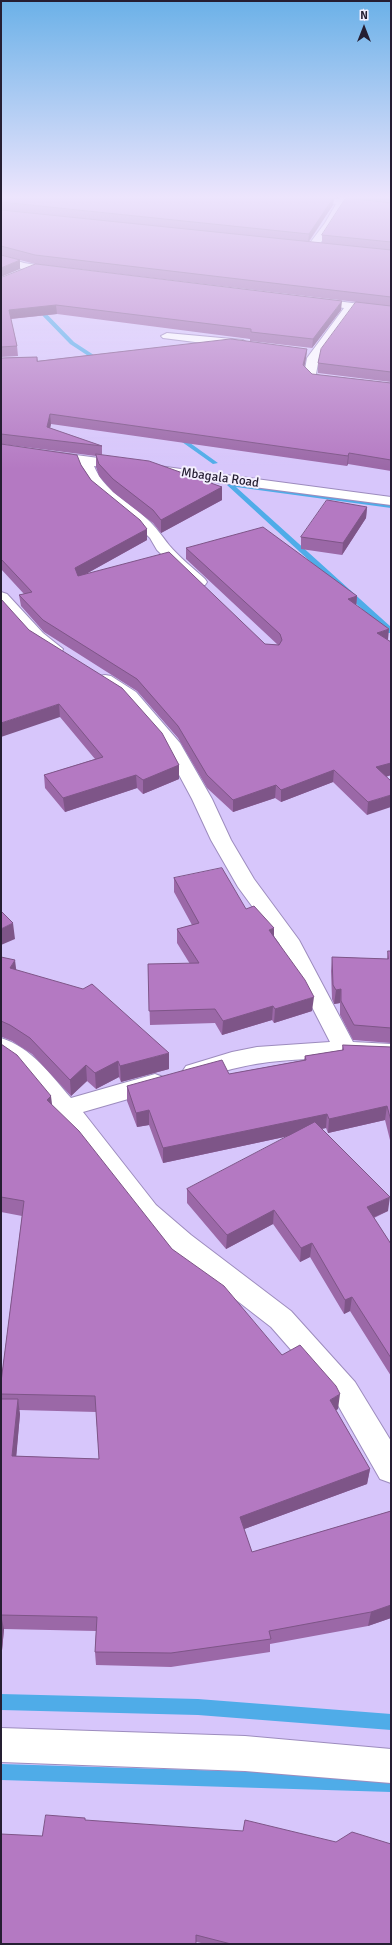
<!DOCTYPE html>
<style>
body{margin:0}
#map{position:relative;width:392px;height:1945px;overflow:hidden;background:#d7c6fb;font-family:Signika,sans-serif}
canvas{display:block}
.frame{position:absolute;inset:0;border:2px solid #251e32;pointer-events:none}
.north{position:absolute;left:344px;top:8px;width:40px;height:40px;-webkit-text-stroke:3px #f3eefe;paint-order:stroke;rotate:0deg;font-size:11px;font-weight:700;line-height:16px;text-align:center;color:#251e32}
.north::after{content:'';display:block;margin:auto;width:14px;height:18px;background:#251e32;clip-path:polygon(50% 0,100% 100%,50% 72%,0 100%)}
</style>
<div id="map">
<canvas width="392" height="1945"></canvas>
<div class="frame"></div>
<div class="north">N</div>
</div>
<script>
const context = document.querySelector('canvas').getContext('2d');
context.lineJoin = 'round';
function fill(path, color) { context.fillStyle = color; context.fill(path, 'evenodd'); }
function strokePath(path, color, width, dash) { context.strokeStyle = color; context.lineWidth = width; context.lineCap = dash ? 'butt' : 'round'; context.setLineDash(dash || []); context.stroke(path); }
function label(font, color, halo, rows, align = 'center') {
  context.font = font + ' Signika,sans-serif'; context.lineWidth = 4; context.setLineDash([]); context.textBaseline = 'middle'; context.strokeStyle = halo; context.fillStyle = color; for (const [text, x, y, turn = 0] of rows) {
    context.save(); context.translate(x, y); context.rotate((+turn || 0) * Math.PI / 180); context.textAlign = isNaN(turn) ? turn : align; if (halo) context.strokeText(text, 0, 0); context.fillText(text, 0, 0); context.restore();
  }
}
fill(new Path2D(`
 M34,305H38L74,342L103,361V363H99L70,344L34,307Z
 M175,435H179L218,463L213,464L175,437Z
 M229,482L391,504V508L236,487L391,627V633H388L227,485V483Z
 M1,1694L198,1699L391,1714V1730L198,1715L1,1710Z
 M1,1764L391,1776V1792L1,1780Z`), '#4face8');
const minor = new Path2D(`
 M279,196H315L339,199L340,196H349L348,200L391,204V210L345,205L334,224L316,249L312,250L307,247L325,223L336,204L283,199Z
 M1,256L24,263L60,269L61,271L56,274L22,269L1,262Z
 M313,298L391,308V314L355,310L319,358L316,374L319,376L391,384V392L316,383L312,382L304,375L307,358L344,308L309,303L307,301L309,299Z
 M167,333L243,340L249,344L243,348L163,338L161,336Z
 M1,445L391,497V505L94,466C104,491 128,501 147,519C157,528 161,535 169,545C179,557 193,568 205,579L207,582L205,585H193L157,550L150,538L136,524L115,509L88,483L80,464L1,453Z
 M1,592L7,594L43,633L63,649L61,653C40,658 14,621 1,607Z
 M105,675L111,676L136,692L180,743L212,799L231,840L254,879L299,940L353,1042L391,1044V1060C339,1058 284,1056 232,1069C217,1073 201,1083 186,1078L182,1072L186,1066L232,1052L257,1047L330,1042L279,943L238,887L211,840L192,799L163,745L124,700L99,684L96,680L99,676Z
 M1,1038C31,1047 51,1075 71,1098L155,1074L163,1077L167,1083L163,1089L83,1112L156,1205L191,1235L291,1311L355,1382L391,1441V1483L380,1479L335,1400L271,1327L173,1251L138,1219L57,1114L20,1070L1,1057Z
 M1,1728L245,1736L391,1749V1783L245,1771L1,1762Z`);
strokePath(minor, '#9d8cbe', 2);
fill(minor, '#fff');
fill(new Path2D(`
 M1,196L334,197L333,205L309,242L322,243V235L391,203V382L318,373V363L356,302L35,264L1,255Z
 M349,196H391V203L350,199Z
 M1,278L341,310L312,348L250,341V339L57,314L11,319L17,346L18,356L1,357Z
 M307,349L306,358L304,366L312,374L391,383V471L348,464L347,466L51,424L50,428L102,446V455L222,487V500L161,533L153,523L113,492L99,476L96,467V456L1,444V358L37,357L38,361Z
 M1,444L81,465L91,480L147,540L86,574L265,644L278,645L186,559V548L357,596L356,605L388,640L391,642V775L386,777L367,815L333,782L281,802L275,798L233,812L207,788L178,738L137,691L44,632L21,606L19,595L24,594L1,569Z
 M367,507L366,518L342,555L301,549V537Z
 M29,630L179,765V779L143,794L137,788L65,812L45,788L44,775L95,759L60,717Z
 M174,878L246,909L274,936L312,1011L274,1023L272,1020L222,1035L215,1023L150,1025L148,964H190L177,943V929L192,925L174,892Z
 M388,951H391V1043L353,1040L340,1015V1003L334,1004L332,999L331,971L332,957L387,959Z
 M1,957L16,970L169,1069L121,1082L119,1077L96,1089L87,1081L71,1096L32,1054L12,1041L2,1037H1Z
 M1,1044L172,1249L338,1409L336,1410L370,1469L367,1484L244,1529L252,1552L391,1511V1618L368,1626L270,1644V1652L171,1667L96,1665L95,1652L96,1631L4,1629L1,1661V1382L22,1216L1,1212ZM19,1410L96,1412L99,1459L16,1456L20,1414Z
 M343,1045L391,1047V1144L385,1120L328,1133L326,1128L321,1129L388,1211L374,1218L391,1244V1376L350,1311L344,1314L310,1257L300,1262L273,1224L226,1249L187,1203V1189L289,1136L163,1163L149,1125L137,1127L127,1101V1086L229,1074L304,1060L305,1056L342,1050Z
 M85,1820L391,1944H206L196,1942L42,1836Z`), '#9b68a7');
fill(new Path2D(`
 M334,197L333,205L308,242L309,234Z
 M20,260V269L1,277V268Z
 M342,301L341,310L312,348L313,339Z
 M56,305L57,314L9,319V310Z
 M307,349L306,358L303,375V365Z
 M50,414L51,424L48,437L47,427Z
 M349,453L348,464L347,466L348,456Z
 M222,487V500L161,533V520Z
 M367,507L366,518L342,555L343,543Z
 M147,529V540L75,580V568Z
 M357,596L356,608L348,599Z
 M389,629L388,640L377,633Z
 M59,704L60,717L1,737V723Z
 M391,763V775L375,780L376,767Z
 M179,765V779L143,794V780Z
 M334,770L333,782L281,802V790Z
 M136,775L137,788L65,812L63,798Z
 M276,785L275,798L233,812V800Z
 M391,795V807L367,815L368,802Z
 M13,923L15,939L1,945V929Z
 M274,928V942L269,930Z
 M15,960L17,976L10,968Z
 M341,989L340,1003L334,1004L336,990Z
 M314,997L312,1011L274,1023L275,1009Z
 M273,1006L272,1020L222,1035L223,1021Z
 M169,1053V1069L121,1082L120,1066Z
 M118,1061L119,1077L96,1089L95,1073Z
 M86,1065L87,1081L71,1096L70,1080Z
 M51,1096L53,1112L47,1100Z
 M387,1106L385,1120L328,1133L329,1119Z
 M149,1110V1125L137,1127L136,1113Z
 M327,1114L326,1128L163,1163V1148Z
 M390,1197L388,1211L365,1221L367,1207Z
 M274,1210L273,1224L226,1249L227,1235Z
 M312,1243L310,1257L300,1262L301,1248Z
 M352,1297L350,1311L344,1314L345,1300Z
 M340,1394L338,1409L328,1415L330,1400Z
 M18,1399L20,1414L15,1471L12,1456Z
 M370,1469L367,1484L239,1531L240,1517Z
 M391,1605V1618L368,1626L371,1612Z
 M1,1615L4,1629L1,1661Z`), '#7e5588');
const building = new Path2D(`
 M1,196H328L334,197L309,234L1,202Z
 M346,198L391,203V242L322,235Z
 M1,210L391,250V297L35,255L1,246Z
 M1,255L20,260L1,268Z
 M36,264L342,301L313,339L251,332V329L56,305L9,310L17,346L1,347V278Z
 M356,302L391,306V372L318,363L321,349Z
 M231,339L307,349L303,365L312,374L391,383V460L349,453L348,456L50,414L47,427L102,446L1,434V358L37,357V361Z
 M1,444L77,455L81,465L91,480L140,520L147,529L75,568L78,576L169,552L265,644L279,645L282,640L280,634L186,548L263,527L357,596L348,599L389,629L377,633L391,642V763L376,767L391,781V795L368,802L334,770L281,790L276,785L233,800L207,775L178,726L137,679L43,620L19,595L32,592L1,559Z
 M96,454L149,461L222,487L161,520L153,510L113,479L99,464Z
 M327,500L367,507L343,543L301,537Z
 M1,599L29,630L122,688L162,733L179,765L143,780L136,775L63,798L44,775L103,757L59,704L1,723Z
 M222,868L246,909L254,906L274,928L269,930L305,980L314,997L275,1009L273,1006L223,1021L215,1009L149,1011L148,964L199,963L177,929L199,923L174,878Z
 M1,911L13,923L1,929Z
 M388,951H391V1028L354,1025L341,1001V989L336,990L333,985L332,957L388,959Z
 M1,957L15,960L10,968L83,989L92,984L169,1053L120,1066L118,1061L95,1073L86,1065L70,1080L30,1038L10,1025L1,1021Z
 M1,1044L17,1055L51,1096L47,1100L79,1131L172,1249L224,1286L282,1355L300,1345L336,1386L340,1394L330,1400L370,1469L240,1517L252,1552L391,1511V1605L371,1612L269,1631L271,1639L171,1653L95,1652L97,1617L1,1615V1616V1399H18L12,1456L99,1459L95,1396L1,1394V1382L24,1201L1,1197Z
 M343,1045L391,1047V1121L387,1106L329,1119L327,1114L163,1148L149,1110L136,1113L127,1086L185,1070L222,1060L229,1074L306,1060L305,1056L343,1050Z
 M315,1122L390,1197L367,1207L391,1244V1358L352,1297L345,1300L312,1243L301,1248L274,1210L227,1235L187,1189Z
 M46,1815L85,1818V1820L243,1831L245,1820L336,1842L352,1832L391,1844V1944H231L196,1935V1944H1V1834L42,1836Z`);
fill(building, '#b479c2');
strokePath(building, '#7e5588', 1);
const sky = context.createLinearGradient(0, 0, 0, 469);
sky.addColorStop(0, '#6bb1e8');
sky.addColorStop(0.42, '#ede5fd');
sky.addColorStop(1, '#ede5fd00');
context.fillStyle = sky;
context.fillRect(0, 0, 392, 469);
label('13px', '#251e32', '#f3eefe', [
 ["Mbagala Road",220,478,8]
]);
</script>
